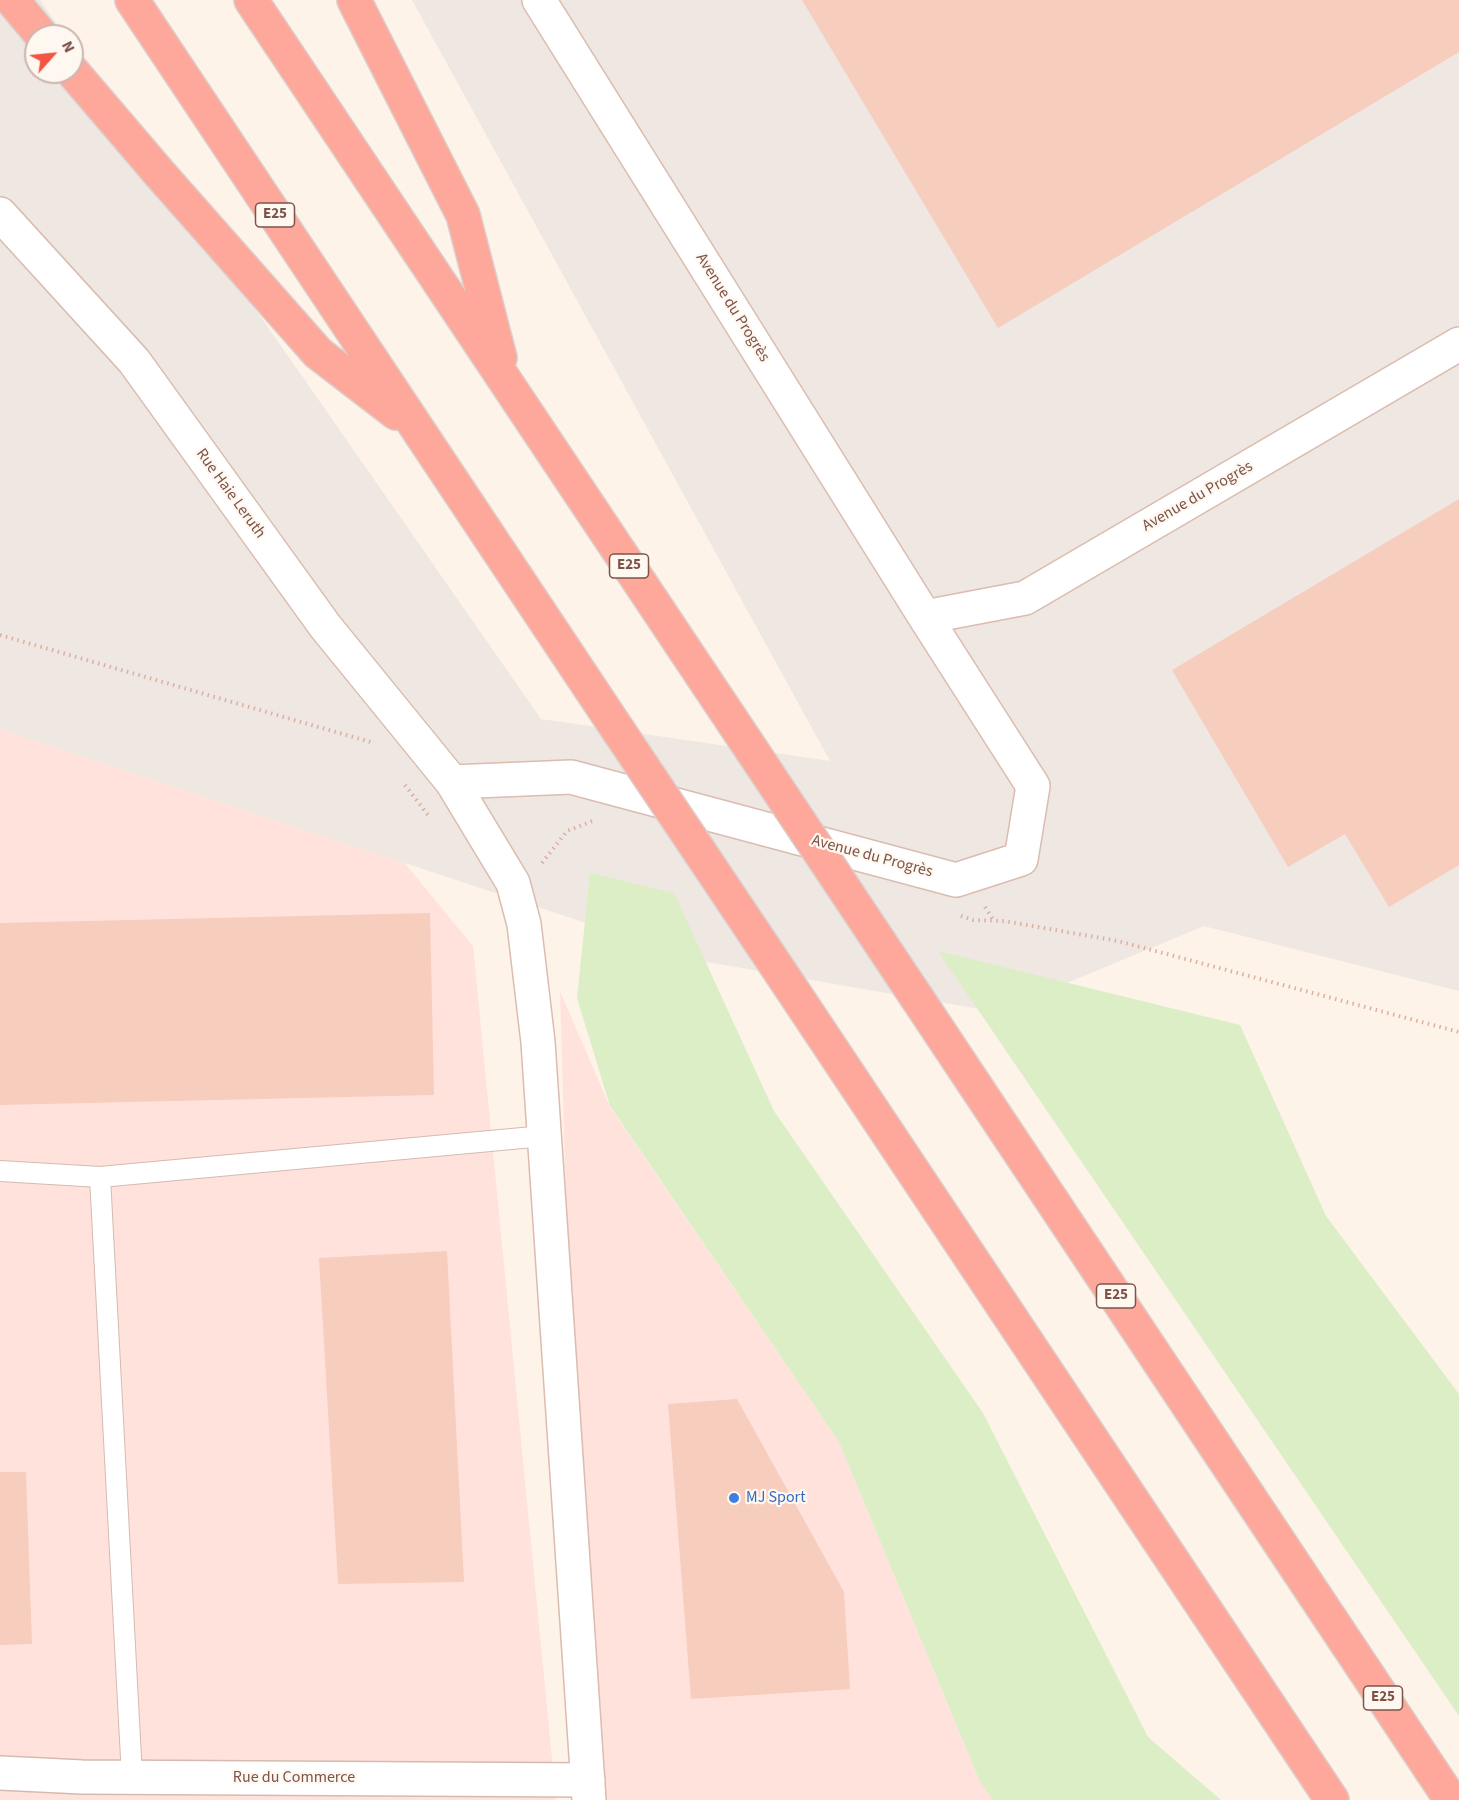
<!DOCTYPE html>
<meta charset="utf-8">
<style>
body{margin:0}
#map{position:relative;width:1459px;height:1800px;overflow:hidden;background:#fef3e9;font-family:"Source Sans 3",sans-serif}
canvas{display:block}
.north{position:absolute;left:24px;top:24px;width:60px;height:60px;box-sizing:border-box;background:#fff8f1;border:2px solid #cbb6ae;border-radius:50%;rotate:63deg;font-size:16px;font-weight:700;line-height:24px;text-align:center;color:#7d5449}
.north::after{content:'';display:block;margin:auto;width:21px;height:27px;background:#f35443;clip-path:polygon(50% 0,100% 100%,50% 72%,0 100%)}
</style>
<div id="map">
<canvas width="1459" height="1800"></canvas>
<div class="north">N</div>
</div>
<script>
const context = document.querySelector('canvas').getContext('2d');
context.lineJoin = 'round';
function fill(path, color) { context.fillStyle = color; context.fill(path, 'evenodd'); }
function strokePath(path, color, width, dash) { context.strokeStyle = color; context.lineWidth = width; context.lineCap = dash ? 'butt' : 'round'; context.setLineDash(dash || []); context.stroke(path); }
function label(font, color, halo, rows, align = 'center') {
  context.font = font + ' "Source Sans 3",sans-serif'; context.lineWidth = 4.5; context.setLineDash([]); context.textBaseline = 'middle'; context.strokeStyle = halo; context.fillStyle = color; for (const [text, x, y, turn = 0] of rows) {
    context.save(); context.translate(x, y); context.rotate((+turn || 0) * Math.PI / 180); context.textAlign = isNaN(turn) ? turn : align; if (halo) context.strokeText(text, 0, 0); context.fillText(text, 0, 0); context.restore();
  }
}
fill(new Path2D(`
 M0,697L356,804L473,946L556,1800H0Z
 M560,991L610,1107L839,1442L980,1782L993,1800H583Z`), '#ffe2dc');
fill(new Path2D(`
 M0,0H40L65,36H36V72H72V46L541,719L830,761L412,0H1459V991L1204,926L997,1012L701,961L0,729Z`), '#efe7e2');
fill(new Path2D(`
 M590,873L674,893L774,1111L983,1413L1148,1737L1221,1800H993L980,1782L839,1442L610,1106L577,998Z
 M938,951L1240,1025L1326,1216L1459,1394V1716Z`), '#dbeec5');
fill(new Path2D(`
 M802,0H1459V52L998,328Z
 M1459,499V865L1389,907L1345,834L1288,867L1172,670Z
 M430,913L434,1095L0,1105V923Z
 M447,1251L464,1582L338,1584L319,1258Z
 M737,1399L844,1592L850,1689L691,1699L668,1404Z
 M0,1472H26L32,1644L0,1645Z`), '#f7cdbe');
const lane = new Path2D(`
 M0,1171L100,1177
 M132,1777L100,1177L544,1136`);
const street = new Path2D(`
 M0,1773L82,1777L588,1780`);
const secondary = new Path2D(`
 M0,214L134,361L325,626L452,782L513,883L524,924L538,1042L589,1800
 M925,617L1025,598L1459,344
 M452,782L571,777L956,880L1021,859L1033,786L925,617L539,0`);
const highway = new Path2D(`
 M12,0L42,36
 M132,0L618,730
 M251,0L751,749
 M354,0L463,215L500,358
 M72,71L160,174L318,353L396,413
 M781,973L1332,1800
 M917,998L1451,1800`);
strokePath(lane, '#d5bbaf', 22);
strokePath(street, '#d5bbaf', 36);
strokePath(secondary, '#dbbcaf', 36);
strokePath(highway, '#dbcfcc', 36);
strokePath(new Path2D(`
 M0,635L374,743
 M405,785L428,815
 M542,863L567,831L595,820
 M985,907L994,921
 M961,916L973,920L1004,921L1118,941L1459,1032`), '#ddafa0', 4, [1.5, 4.5]);
strokePath(lane, '#fff', 20);
strokePath(street, '#fff', 33);
strokePath(secondary, '#fff', 33);
strokePath(highway, '#fea89b', 33);
const highwayBridge = new Path2D(`
 M618,730L781,973
 M751,749L917,998`);
strokePath(highwayBridge, '#dbcfcc', 36, []);
strokePath(highwayBridge, '#fea89b', 33);
for (const [x, y, r, color] of [
 [734,1498,6,"#3f7fe0"]
]) { const dot = new Path2D(); dot.arc(x, y, r, 0, 2 * Math.PI); context.fillStyle = color; context.fill(dot); strokePath(dot, '#fff8f1', 2); }
for (const [x, y, w] of [
 [275,215,39],
 [629,566,39],
 [1116,1296,39],
 [1383,1698,39]
]) { const box = new Path2D(); box.roundRect(x - w / 2, y - 12, w, 24, 4.5); context.fillStyle = '#fff8f1'; context.fill(box); strokePath(box, '#7d5449', 1.5); }
label('bold 15px', '#7d5449', null, [
 ["E25",275,215],
 ["E25",629,566],
 ["E25",1116,1296],
 ["E25",1383,1698]
]);
label('16px', '#7d5449', '#fff8f1', [
 ["Avenue du Progrès",732,308,58],
 ["Rue Haie Leruth",230,494,54],
 ["Avenue du Progrès",1198,497,-30],
 ["Avenue du Progrès",872,857,15],
 ["Rue du Commerce",294,1778]
]);
label('16px', '#366cbe', '#fff8f1', [
 ["MJ Sport",746,1498]
], 'left');
</script>
